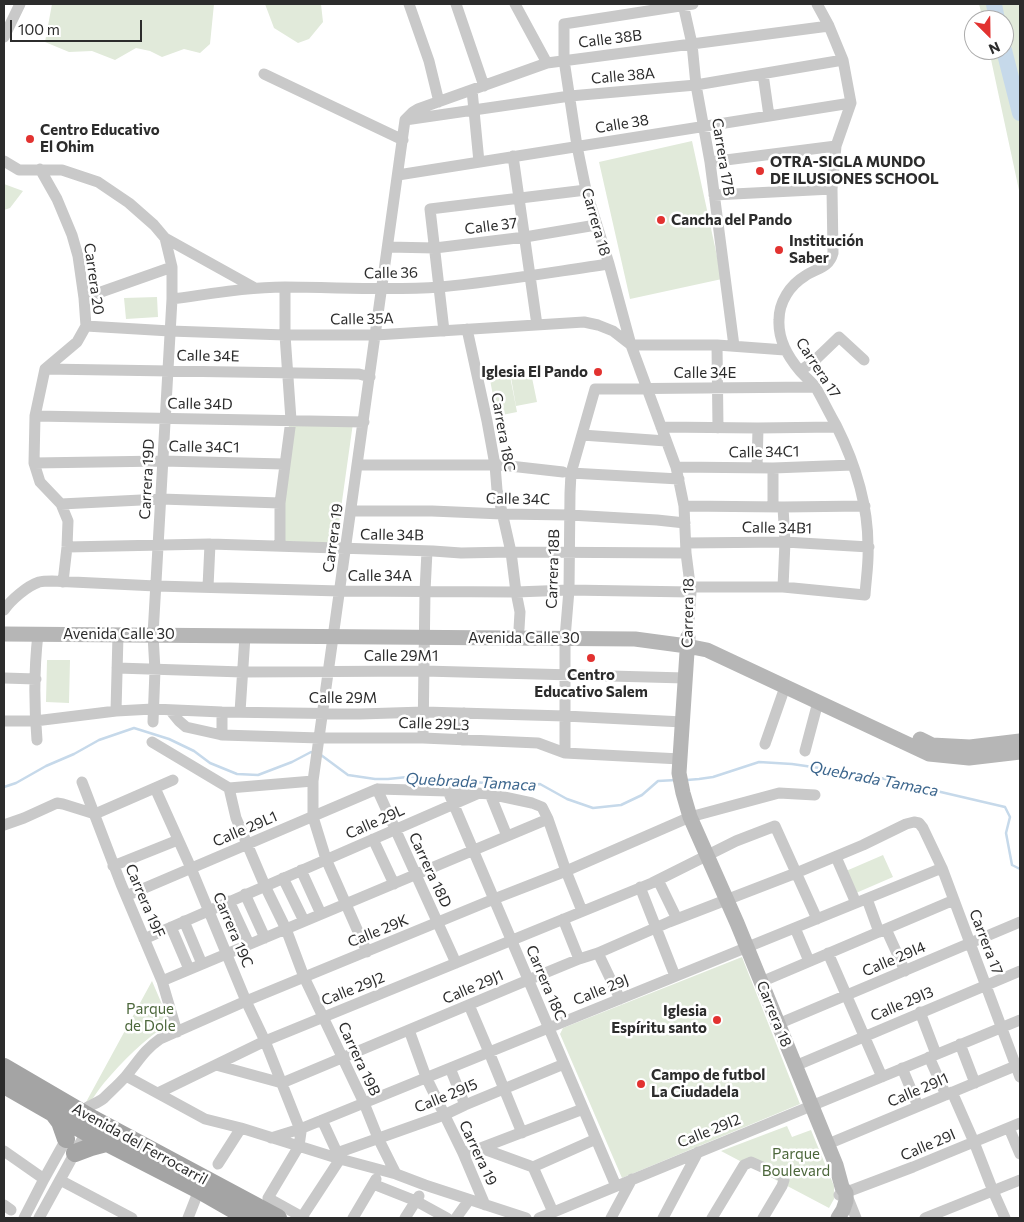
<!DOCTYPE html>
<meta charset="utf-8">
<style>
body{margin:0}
#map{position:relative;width:1024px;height:1222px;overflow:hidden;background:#fff;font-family:Commissioner,sans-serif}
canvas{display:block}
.frame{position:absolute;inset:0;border:5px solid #2c2c2c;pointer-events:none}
.north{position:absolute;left:964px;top:10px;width:50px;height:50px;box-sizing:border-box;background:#fff;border:1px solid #ababab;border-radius:50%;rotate:157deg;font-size:14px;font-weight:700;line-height:20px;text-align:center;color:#2c2c2c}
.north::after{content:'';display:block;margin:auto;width:18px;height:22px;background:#e23230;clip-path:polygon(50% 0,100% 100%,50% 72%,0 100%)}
.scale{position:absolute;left:10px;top:20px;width:132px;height:22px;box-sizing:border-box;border:2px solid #2c2c2c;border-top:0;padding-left:6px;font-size:15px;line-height:18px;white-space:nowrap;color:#2c2c2c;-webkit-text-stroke:4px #fff;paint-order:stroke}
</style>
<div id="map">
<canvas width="1024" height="1222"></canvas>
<div class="frame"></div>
<div class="north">N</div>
<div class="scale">100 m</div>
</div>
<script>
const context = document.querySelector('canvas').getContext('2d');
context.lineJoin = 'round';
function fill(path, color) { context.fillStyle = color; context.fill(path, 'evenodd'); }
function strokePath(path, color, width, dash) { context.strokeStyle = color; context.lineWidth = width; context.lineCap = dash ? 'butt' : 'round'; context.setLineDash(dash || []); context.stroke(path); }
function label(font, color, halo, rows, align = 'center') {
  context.font = font + ' Commissioner,sans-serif'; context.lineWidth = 5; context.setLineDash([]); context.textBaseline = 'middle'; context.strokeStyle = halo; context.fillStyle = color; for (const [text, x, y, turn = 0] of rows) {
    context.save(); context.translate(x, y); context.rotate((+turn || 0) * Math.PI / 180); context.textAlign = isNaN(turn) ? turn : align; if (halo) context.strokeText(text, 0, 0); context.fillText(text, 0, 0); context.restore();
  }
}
fill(new Path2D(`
 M52,4H214L210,44L200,53L184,49L162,57L150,51L136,48L115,60L92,51L69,52L45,42Z
 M265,4H321L323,22L309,39L298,43L274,28Z
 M979,4H1020V195L989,50H1004V20H983Z
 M692,141L722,279L630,299L599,162Z
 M4,184L23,191L10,208L4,210Z
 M157,297L158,317L126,319L124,298Z
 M530,368L537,402L516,406L510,372Z
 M510,376L517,412L497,416L490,380Z
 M353,423L336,544L281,541L289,424Z
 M47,660H70L69,703L46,702Z
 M883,855L893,877L856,893L846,871Z
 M742,957L800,1104L622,1178L560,1034L563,1028Z
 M152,981L170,1023C144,1039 123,1061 104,1083C98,1090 93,1098 88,1106L85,1104Z
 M787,1126L792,1137L811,1130L834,1186V1199L829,1208L721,1151Z`), '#e1eada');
strokePath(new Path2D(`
 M321,755L348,775L375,779H388L417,776L504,785L522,786L540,784L567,799L593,808L621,805L642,795L658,781L676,780
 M687,780L699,779L713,777L759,762L792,764L868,775L1005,807L1010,817L1006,833L1012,865L1020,869
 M4,787L16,783L46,766L74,754L99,740L134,728L169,739L194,751L210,763L237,774L258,775L292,762L311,752L313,753`), '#c6d9ea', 2.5);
strokePath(new Path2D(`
 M994,4L997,20
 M1004,50L1020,113`), '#c6d9ea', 16);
strokePath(new Path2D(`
 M409,4L429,61L439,102
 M456,4L484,86
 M515,4L547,63
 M683,4L692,44L696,85L710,162L734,346
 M4,37L20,4
 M264,74L403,140
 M763,74L769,116
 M472,90L479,162
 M405,120L570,96L696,85L843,60
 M405,120L413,112L418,109L547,63L829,26
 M513,156L537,325
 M4,161L19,170H62L98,182L129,203L154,225L165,238L255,288
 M710,162L836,146
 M40,169L57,199L72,235L78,256L84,298L86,326L77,342L45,369L35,416L34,463L40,482L61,504L68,521L67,547L63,582
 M398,175L851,103
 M714,195L832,189
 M388,247L435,248L525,237L596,225
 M84,298L172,267
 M172,299C210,294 247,287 285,287C337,287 388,291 440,287C496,282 553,272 609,264
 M86,326L170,331L285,335H376L584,322L598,325L613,331L631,345H717L785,350
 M467,329L487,421L495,465L497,490L511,552L516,592L520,612L519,629
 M444,331L430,209L586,190
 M717,345L718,428
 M45,369L359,374L370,377
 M800,371L814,361L839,337L864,360
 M35,416L364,422
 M661,427L758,428L836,427
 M582,435L666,441
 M34,463L163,461L284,464
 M358,465H501L563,472
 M676,467L773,468L853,465
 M757,467L758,428
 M571,473L679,479
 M61,504L161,499L280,503
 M684,506L783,507L865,506
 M773,507V468
 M351,511H432L502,514L570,515L657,520L685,523
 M686,543L785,542L869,547
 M280,546V503L291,420L285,335V287
 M67,547L210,544L433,551L461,553L511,552L686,553
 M208,587L210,544
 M690,587H783L865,595C866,579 869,562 868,546C868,503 855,463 836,425C829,413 823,400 816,388C812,382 805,377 800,371C788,357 778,339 779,320C779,302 790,285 805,276C817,268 829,268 833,253L832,189L836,146L851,103L843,60L829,26L817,4
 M783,587L785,542L783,507
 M4,610C11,600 27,586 39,582C43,581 48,581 52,581L156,586L340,591L516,592L569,590L691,592
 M688,637L691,592L686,553L684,506L676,467L631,345L609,264L586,190L577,146L564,60V24L693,4
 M117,668L243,672L424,671L685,678
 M4,678L36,679
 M170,710L179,721L186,727L222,735L320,738H423L538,743L565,753L680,759
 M116,711L118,635
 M240,712L245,636
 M4,721H35L116,711L153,709L222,712L360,714L424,712L565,716L683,722
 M153,722L155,670L153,635L172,299V267L165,238
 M222,735V712
 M423,738L425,591L427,551
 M37,740C34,705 34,669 38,634
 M462,740L464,713
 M152,742L229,788L313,781
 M765,744L785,687
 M805,751L818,702
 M565,753V638L569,590L570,493L571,473L595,389L815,387
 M82,782L121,884L162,981L177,1032
 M155,788L191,868L246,1001L265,1041L301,1132L299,1146L268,1198L304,1218
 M229,788L236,818L265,886L286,929L304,977L364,1103L378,1138L396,1174
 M377,789L456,963
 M448,791L616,1186
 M490,794L507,836
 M4,825L24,818L57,803L63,804L95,814L173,780
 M373,839L394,884
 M836,857L856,903
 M113,866L178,840
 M301,870L321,914
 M283,878L304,921
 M658,880L677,919
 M640,887L675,976
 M245,894L265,938
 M126,896L377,789L448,791L490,794L532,803L542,807L548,819L566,871L582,911
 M867,899L879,932
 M229,901L249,944
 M563,919L579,959
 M184,921L202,964
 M171,927L189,969
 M795,928L809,961
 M886,929L905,971
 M144,939L477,794
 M367,952L326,859L313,817V781L405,120
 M598,953L620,999
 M828,953L882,1077
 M162,981L548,819
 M761,982L954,900
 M469,1005L489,1052L522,1133
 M920,1012L936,1054
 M778,1024L1020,922
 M409,1030L426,1077L463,1153L485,1205
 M960,1044L975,1083
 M929,1057L946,1095
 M216,1065L282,1083L528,980L579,959L598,953L669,922L796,873L863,845L906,824L914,822L919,823L923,828L942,868L1020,1077
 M795,1066L1020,971
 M450,1068L465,1105
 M902,1068L918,1106
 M126,1076L205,1119L241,1128L340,1159L396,1174L425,1185L526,1218
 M952,1092L974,1142L993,1191L1005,1218
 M158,1093L265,1041L652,883L736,841L775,826L817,919
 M79,1115C84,1106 96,1105 104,1098C111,1091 119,1084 126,1076C138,1062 144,1050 160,1039L246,1001L494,899L566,871L690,817L779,793L815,795
 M1009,1128L1020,1154
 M271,1138L300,1129L942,868
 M828,1144L1020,1064
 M481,1148L533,1167L553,1212
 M4,1151L44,1179
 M337,1153L444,1115L465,1105L564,1064
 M463,1153L481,1148L583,1109
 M218,1164L241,1128
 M533,1167L596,1139
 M60,1180L132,1218
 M373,1184L416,1201L447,1218
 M846,1193L856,1218
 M839,1195L913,1167L1020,1123
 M4,1205L11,1210
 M302,1217L340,1159L322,1120
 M24,1218L44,1179L69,1134
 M39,1218L89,1127
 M188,1218L199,1190
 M353,1218L376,1179
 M405,1218L419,1196
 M456,1218L469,1200
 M539,1218L1020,1020
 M611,1218L632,1179
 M663,1218L698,1152
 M712,1218L744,1165L751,1162L782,1176L784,1180L782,1186L763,1218
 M925,1218L1020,1180`), '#c9c9c9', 11);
strokePath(new Path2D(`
 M4,634L635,639L687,646L707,650L929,754L969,758L1020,752
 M688,637L679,773L683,793L690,817L737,923L836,1165L842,1187L846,1193V1201L843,1210L838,1218
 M920,739L932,745L970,747L1020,741`), '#b6b6b6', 15);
strokePath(new Path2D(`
 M4,1067L93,1119L278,1218
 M4,1085L86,1132L199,1190L248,1218
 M54,1114L60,1122L66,1139
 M75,1153L91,1147L106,1143`), '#a4a4a4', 18);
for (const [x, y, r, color] of [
 [30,139,5,"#e23230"],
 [760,171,5,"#e23230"],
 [661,220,5,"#e23230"],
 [779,250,5,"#e23230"],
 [598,372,5,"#e23230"],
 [591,658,5,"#e23230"],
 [717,1020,5,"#e23230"],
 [641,1084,5,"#e23230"]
]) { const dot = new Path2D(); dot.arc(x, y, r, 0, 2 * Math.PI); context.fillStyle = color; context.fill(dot); strokePath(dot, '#fff', 2); }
label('15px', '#2c2c2c', '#fff', [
 ["Calle 38B",610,39,-7],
 ["Calle 38A",623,76,-5],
 ["Calle 38",622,124,-9],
 ["Carrera 17B",723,157,81],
 ["Carrera 18",596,222,74],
 ["Calle 37",491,226,-7],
 ["Calle 36",391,273,-1],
 ["Carrera 20",94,279,82],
 ["Calle 35A",362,319,-1],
 ["Calle 34E",208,356,1],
 ["Carrera 17",818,368,57],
 ["Calle 34E",705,373],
 ["Calle 34D",200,404,1],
 ["Carrera 18C",503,432,80],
 ["Calle 34C1",204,447,1],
 ["Calle 34C1",764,452,-1],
 ["Carrera 19D",147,479,-87],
 ["Calle 34C",518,499,1],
 ["Calle 34B1",777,528,1],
 ["Calle 34B",392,535,1],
 ["Carrera 19",333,538,-82],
 ["Carrera 18B",553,569,-88],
 ["Calle 34A",380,576],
 ["Carrera 18",688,613,-89],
 ["Avenida Calle 30",119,634],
 ["Avenida Calle 30",524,638],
 ["Calle 29M1",401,656],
 ["Calle 29M",343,698],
 ["Calle 29L3",434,724,2],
 ["Calle 29L",375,822,-24],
 ["Calle 29L1",245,829,-23],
 ["Carrera 18D",430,870,65],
 ["Carrera 19F",145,901,67],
 ["Carrera 19C",233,930,67],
 ["Calle 29K",378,931,-22],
 ["Carrera 17",986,942,69],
 ["Calle 29I4",894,959,-23],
 ["Carrera 18C",546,983,67],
 ["Calle 29J1",473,987,-23],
 ["Calle 29J2",353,989,-22],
 ["Calle 29J",601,990,-22],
 ["Calle 29I3",902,1004,-23],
 ["Carrera 18",774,1014,68],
 ["Carrera 19B",359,1059,65],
 ["Calle 29I1",918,1090,-23],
 ["Calle 29I5",446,1096,-22],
 ["Calle 29I2",709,1131,-22],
 ["Avenida del Ferrocarril",140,1144,29],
 ["Calle 29I",928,1145,-23],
 ["Carrera 19",478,1153,65]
]);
label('bold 15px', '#2c2c2c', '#fff', [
 ["Centro Educativo",40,130],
 ["El Ohim",40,147],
 ["OTRA-SIGLA MUNDO",770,162],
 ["DE ILUSIONES SCHOOL",770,179],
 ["Cancha del Pando",671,220],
 ["Institución",789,241],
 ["Saber",789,258],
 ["Iglesia El Pando",588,372,"right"],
 ["Centro",591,675,"center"],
 ["Educativo Salem",591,692,"center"],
 ["Iglesia",707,1011,"right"],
 ["Espíritu santo",707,1028,"right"],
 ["Campo de futbol",651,1075],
 ["La Ciudadela",651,1092]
], 'left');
label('15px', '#4c673b', '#fff', [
 ["Parque",150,1009],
 ["de Dole",150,1026],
 ["Parque",796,1154],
 ["Boulevard",796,1171]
]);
label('italic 16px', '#3c668d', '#fff', [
 ["Quebrada Tamaca",874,779,11],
 ["Quebrada Tamaca",471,782,3]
]);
</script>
